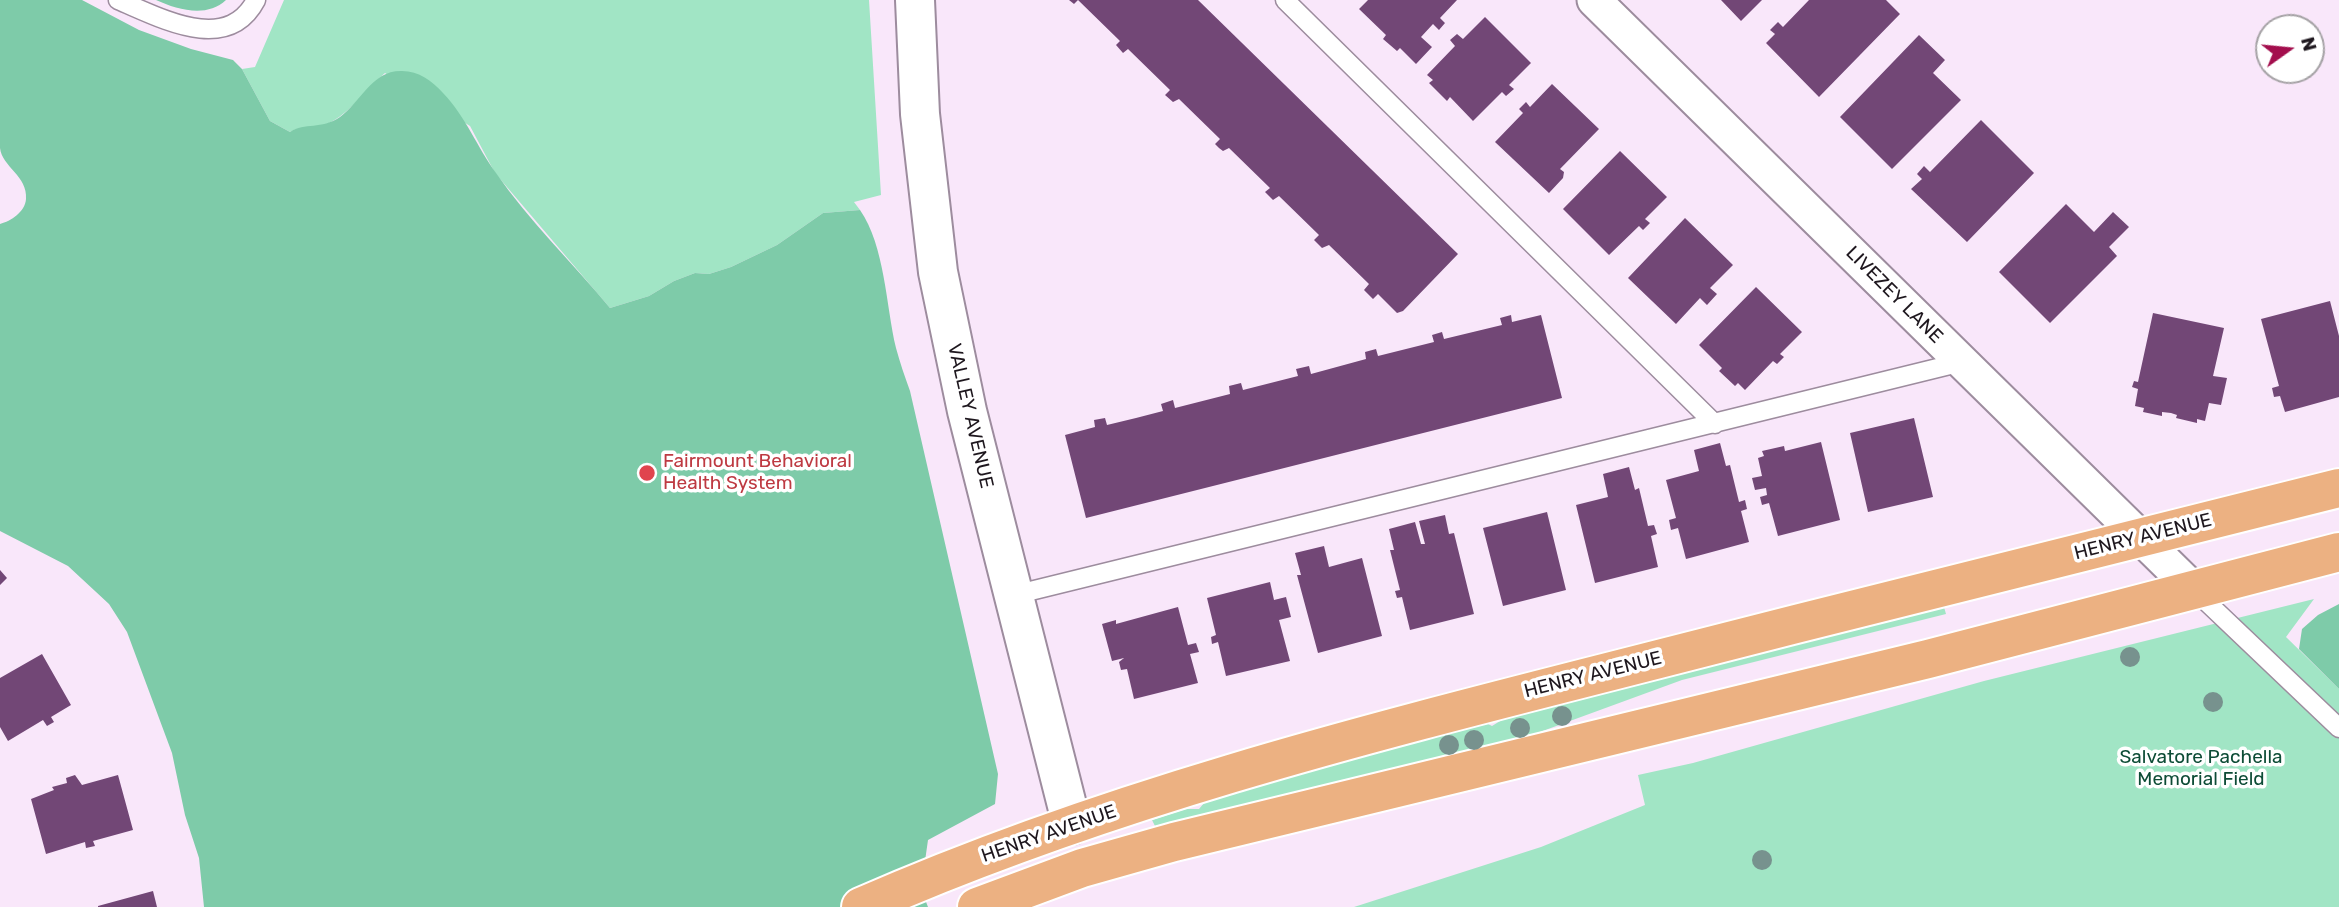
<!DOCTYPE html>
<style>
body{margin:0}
#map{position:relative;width:2339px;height:907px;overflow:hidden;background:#f9e7fa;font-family:Rubik,sans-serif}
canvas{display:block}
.north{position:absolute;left:2255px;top:14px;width:70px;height:70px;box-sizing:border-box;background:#fff;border:2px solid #a5a2a5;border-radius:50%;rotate:75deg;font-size:19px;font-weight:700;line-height:28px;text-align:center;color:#1e171e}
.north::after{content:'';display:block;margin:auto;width:24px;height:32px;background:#a30e4d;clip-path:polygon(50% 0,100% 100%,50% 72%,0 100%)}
</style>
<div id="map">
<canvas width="2339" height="907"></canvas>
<div class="north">N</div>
</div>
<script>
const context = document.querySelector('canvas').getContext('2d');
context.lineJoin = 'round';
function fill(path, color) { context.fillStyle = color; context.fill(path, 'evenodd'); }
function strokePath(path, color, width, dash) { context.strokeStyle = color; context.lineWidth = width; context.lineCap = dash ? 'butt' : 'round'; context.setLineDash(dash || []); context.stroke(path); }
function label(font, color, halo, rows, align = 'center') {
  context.font = font + ' Rubik,sans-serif'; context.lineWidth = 7; context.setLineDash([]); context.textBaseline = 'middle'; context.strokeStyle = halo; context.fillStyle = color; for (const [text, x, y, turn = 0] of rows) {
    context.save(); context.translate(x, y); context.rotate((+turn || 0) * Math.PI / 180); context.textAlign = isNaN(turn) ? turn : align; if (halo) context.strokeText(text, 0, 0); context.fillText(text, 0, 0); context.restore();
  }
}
fill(new Path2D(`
 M284,0H869L881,195L854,202L860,210L823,213L777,245L731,267L709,274L695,273L674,281L649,296L610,308L495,173L470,126L385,73C365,90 347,118 322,126C311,130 301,125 290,132L270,121L242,69L255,67Z
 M2314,599L2286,637L2339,689V907H1354L1541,847L1645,805L1638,775L1693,763L1984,681Z
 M1944,607L1946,614L1682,680L1529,736L1155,826L1152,820L1186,809H1199L1204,803L1367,754L1486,723L1492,726L1505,718Z`), '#a1e5c5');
fill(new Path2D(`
 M0,0H82L139,30L191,49L233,60L242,69L270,121L290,132C305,122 321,130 340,117C361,102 372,70 402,71C419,71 432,81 443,93C466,117 477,147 496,173C529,221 573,263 610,308L649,296L674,281L695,273L709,274L731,267L777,245L823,213L860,210C885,246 886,306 896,348C900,363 905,377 910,391L998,774L995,804L928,840L921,889L928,907H204L199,858L185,815L172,753L127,632L109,604L68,566L0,531V224C11,221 25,212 26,199C28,176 2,167 0,148C0,101 0,47 0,0Z
 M156,0H226C207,18 178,10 156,0Z
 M2339,604V689L2299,649L2302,629L2318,615Z`), '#7ecba9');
fill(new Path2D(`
 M1069,0H1198L1458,254L1403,311L1397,313L1378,294L1373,299L1364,290L1369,284L1329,245L1322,248L1314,240L1319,235L1279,196L1273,200L1265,192L1270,188L1229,148L1223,151L1219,148L1215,144L1220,139L1179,99L1173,102L1165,95L1170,90L1128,49L1123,53L1116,45L1120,41L1078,0L1074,4Z
 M1368,0H1457L1440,18L1445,23L1439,30L1433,24L1421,37L1432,47L1416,64L1400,48L1397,51L1383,39L1386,35L1359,9Z
 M1721,0H1762L1741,21Z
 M1809,0H1886L1900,14L1819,97L1766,43L1775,34L1770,30L1778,22L1783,27Z
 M1485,17L1531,63L1509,85L1514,89L1506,96L1502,92L1473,121L1450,97L1447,101L1429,83L1433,80L1427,75L1455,46L1450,40L1457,34L1463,39Z
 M1919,35L1945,60L1933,73L1961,100L1892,169L1840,117Z
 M1552,84L1599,129L1560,169L1564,172L1563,178L1549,193L1495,142L1523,113L1519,109L1526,102L1530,107Z
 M1981,120L2034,173L1967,242L1911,189L1922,179L1917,174L1924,166L1930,172Z
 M1620,151L1667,197L1645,219L1650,223L1643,230L1639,226L1609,255L1563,209Z
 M2066,204L2094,232L2113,212L2129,227L2109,247L2117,256L2050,323L1999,272Z
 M1685,218L1733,265L1710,288L1717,294L1707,305L1700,298L1676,324L1628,278Z
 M1756,287L1802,332L1780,354L1784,357L1777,364L1773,361L1745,390L1738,383L1735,386L1719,371L1722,368L1699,345Z
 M2330,301L2339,336V397L2285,412L2280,396L2274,397L2272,388L2279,386L2261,319Z
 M2153,313L2224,328L2213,376L2227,378L2221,405L2209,403L2205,421L2197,419V423L2176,418L2177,415L2171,413L2162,412V416L2143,412L2144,408L2135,406L2138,389L2132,387L2134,381L2138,382Z
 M1511,315L1512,322L1541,315L1562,398L1086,518L1065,435L1095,427L1094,420L1105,418L1107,425L1136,418L1163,411L1161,404L1173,400L1175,408L1230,394L1229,386L1241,383L1243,390L1298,376L1296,369L1309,366L1311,374L1366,359L1365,352L1376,349L1378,356L1434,342L1432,335L1442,332L1444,339L1502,325L1500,318Z
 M1914,418L1933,497L1868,512L1850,433Z
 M1821,442L1840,520L1778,536L1769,503L1762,505L1760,497L1767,495L1766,488L1755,490L1752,478L1762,476L1758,458L1764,456L1762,451L1784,446L1785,451Z
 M1720,443L1726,466L1730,465L1739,502L1745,500L1747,509L1741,511L1749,542L1686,559L1678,528L1671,530L1669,520L1676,518L1666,480L1699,471L1694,450Z
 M1629,467L1635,490L1639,488L1648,526L1654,525L1657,534L1651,536L1658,567L1595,583L1576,505L1608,497L1603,474Z
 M1547,512L1566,590L1503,606L1483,528Z
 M1445,515L1449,534L1454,533L1474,614L1410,630L1402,597L1397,598L1395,591L1400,590L1390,550H1394L1389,529L1415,522L1421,544H1425L1419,521Z
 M1324,546L1329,567L1362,558L1382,636L1318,653L1297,575H1301L1295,553Z
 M0,570L7,578L0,585Z
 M1270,582L1274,600L1286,597L1291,617L1279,620L1290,661L1226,676L1218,642L1212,644L1211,637L1216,635L1207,598Z
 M1178,607L1188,645L1196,643L1199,652L1190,654L1198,683L1134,699L1127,669L1121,670L1119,662L1124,658L1112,661L1102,624L1116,620V624Z
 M42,654L71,705L51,717L54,722L47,726L43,720L8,741L0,727V678Z
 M75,775L82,785L118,775L133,830L93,841L95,846L86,848L85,842L46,854L31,799L54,790L52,787L67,783L66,778Z
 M153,891L157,907H98V906Z`), '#724776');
const lane = new Path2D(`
 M118,0C161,18 227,55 256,0
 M1285,0L1715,424
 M2194,590L2339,728
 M1014,595L1962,362`);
const street = new Path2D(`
 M1594,0L2194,590`);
const secondary = new Path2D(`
 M915,0L920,114L938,272L967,411L1072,825`);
const primary = new Path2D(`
 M861,907C1102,801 1357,736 1612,671C1854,609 2096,548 2339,488
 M977,907L1082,868L1174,842L1928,659L2339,552`);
strokePath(lane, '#9d8c9e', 21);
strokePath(street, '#9d8c9e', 37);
strokePath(secondary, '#9d8c9e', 42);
strokePath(primary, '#fff', 42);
strokePath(lane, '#fff', 18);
strokePath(street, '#fff', 33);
strokePath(secondary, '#fff', 38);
strokePath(primary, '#ecb182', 38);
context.fillStyle = '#77928e';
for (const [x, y] of [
 [2130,657],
 [2213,702],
 [1562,716],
 [1520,728],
 [1474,740],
 [1449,745],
 [1762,860]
]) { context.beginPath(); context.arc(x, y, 10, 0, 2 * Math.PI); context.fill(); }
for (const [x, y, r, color] of [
 [647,473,9,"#e0444e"]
]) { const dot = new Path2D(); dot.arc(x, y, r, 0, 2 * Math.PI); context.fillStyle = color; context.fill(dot); strokePath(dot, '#fff', 2.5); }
label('19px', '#1e171e', '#fff', [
 ["LIVEZEY LANE",1894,295,45],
 ["VALLEY AVENUE",970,416,77],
 ["HENRY AVENUE",2143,537,-14],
 ["HENRY AVENUE",1593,675,-14],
 ["HENRY AVENUE",1049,834,-19]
]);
label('19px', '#be3a42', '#fff', [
 ["Fairmount Behavioral",663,462],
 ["Health System",663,484]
], 'left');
label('19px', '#0d4c36', '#fff', [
 ["Salvatore Pachella",2201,758],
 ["Memorial Field",2201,780]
]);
</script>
